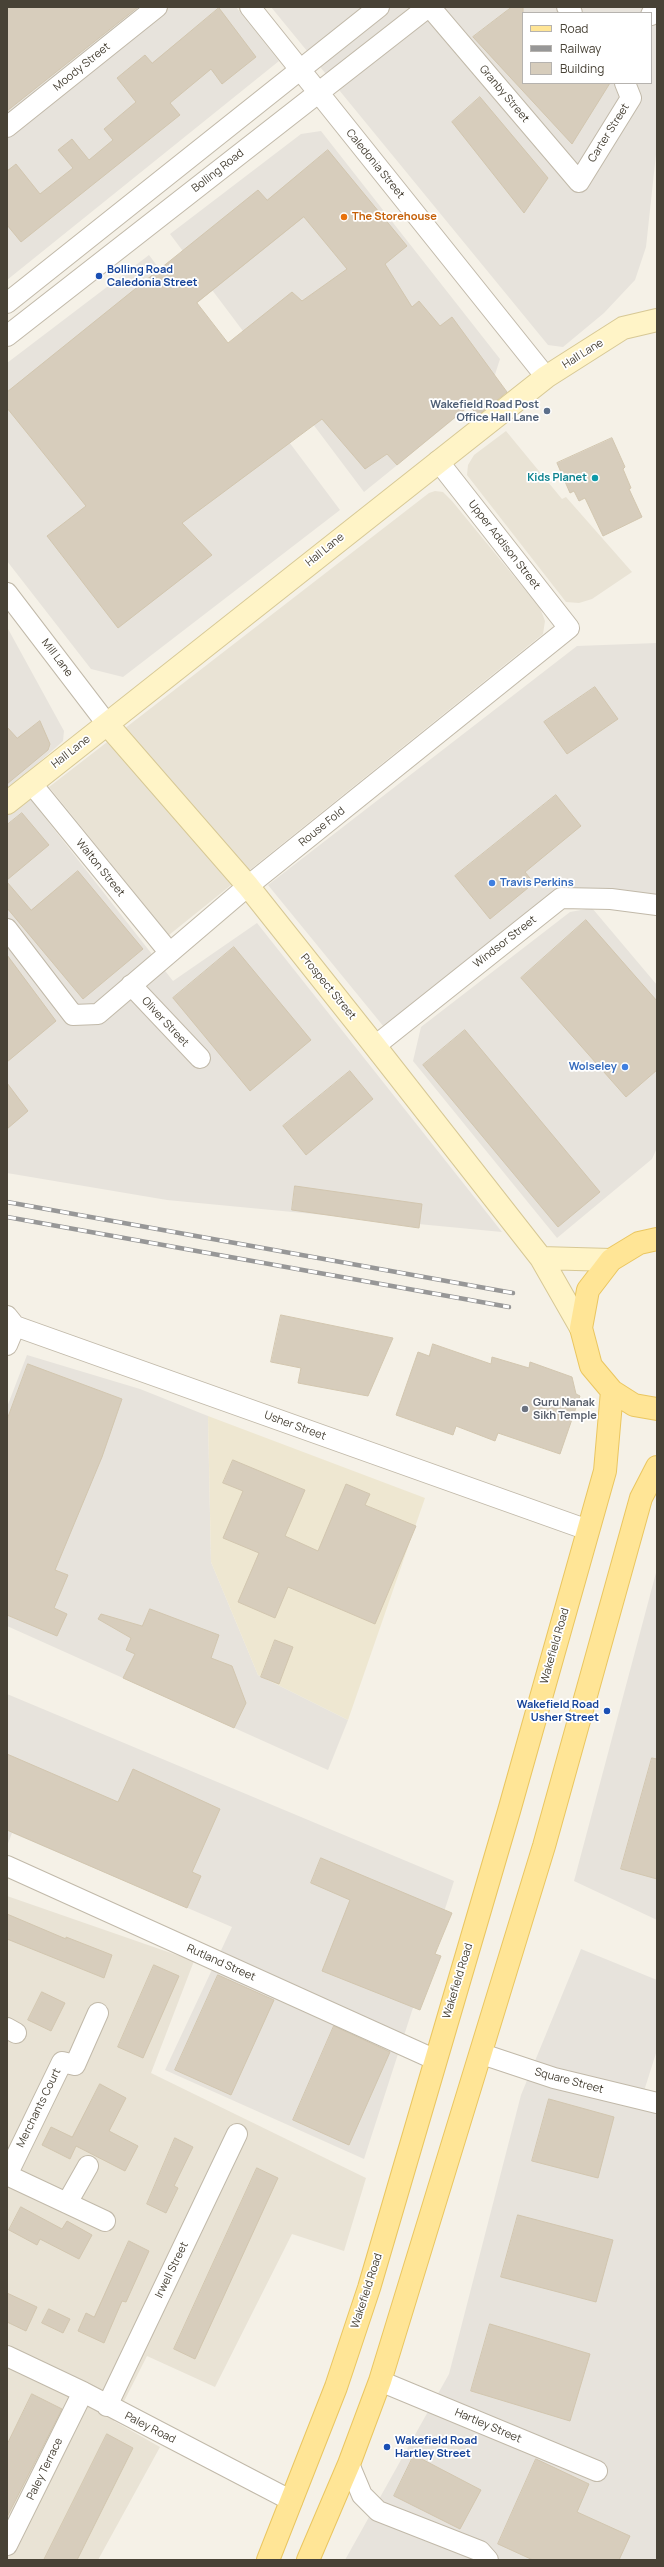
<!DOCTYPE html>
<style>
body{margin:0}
#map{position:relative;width:664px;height:2567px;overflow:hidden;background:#f5f1e7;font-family:Manrope,sans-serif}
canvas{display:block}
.frame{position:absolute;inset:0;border:8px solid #484236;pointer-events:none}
.legend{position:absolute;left:522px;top:12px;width:130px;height:72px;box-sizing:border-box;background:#fff;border:1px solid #b6b3af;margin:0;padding:5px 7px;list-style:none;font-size:12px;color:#484236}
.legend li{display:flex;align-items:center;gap:8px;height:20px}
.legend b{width:20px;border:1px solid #b6b3af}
</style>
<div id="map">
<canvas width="664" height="2567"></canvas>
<div class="frame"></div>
<ul class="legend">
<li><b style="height:5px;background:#ffe596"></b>Road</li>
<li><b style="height:5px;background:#979797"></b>Railway</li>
<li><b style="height:11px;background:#d7cdbc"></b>Building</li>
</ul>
</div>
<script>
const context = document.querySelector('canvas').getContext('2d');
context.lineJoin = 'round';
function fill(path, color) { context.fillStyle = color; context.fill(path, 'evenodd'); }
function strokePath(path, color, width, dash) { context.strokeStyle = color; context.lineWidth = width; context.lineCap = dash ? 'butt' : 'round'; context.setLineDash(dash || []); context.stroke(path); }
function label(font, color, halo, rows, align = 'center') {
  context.font = font + ' Manrope,sans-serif'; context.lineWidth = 3.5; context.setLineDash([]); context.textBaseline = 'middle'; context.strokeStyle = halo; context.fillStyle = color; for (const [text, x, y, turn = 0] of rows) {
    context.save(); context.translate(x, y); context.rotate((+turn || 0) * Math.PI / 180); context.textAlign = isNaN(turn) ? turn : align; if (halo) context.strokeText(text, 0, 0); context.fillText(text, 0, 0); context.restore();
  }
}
fill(new Path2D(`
 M506,431L562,499L566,497L632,572L592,599L579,603L566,602L467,475L468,465L474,455Z
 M435,491L443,492L452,501L540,608L545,621L543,634L169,935L49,787L429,493Z
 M7,1896L194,1961L151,2073L366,2178L344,2251L292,2234L215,2387L147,2356L114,2421L160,2447L98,2560H7Z`), '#e9e3d5');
fill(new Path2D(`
 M7,7H236L279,61L7,280Z
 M271,7H657V145L646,247L635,280L604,313L563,347L548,345ZM523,13H651V83H523Z
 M321,131L500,359L490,390L364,492L170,234L301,134Z
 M149,255L340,510L123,677L91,669L7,561V363Z
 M7,627L64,731L63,741L17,782L173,981L257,923L502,1232L167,1200L7,1173Z
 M657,643V898L627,893L553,891L384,1027L268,885L577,646Z
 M592,908L657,985V1148L652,1159L557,1238L413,1061L421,1027L570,912Z
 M27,1355L140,1389L208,1416L211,1562L258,1675L348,1720L328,1770L7,1626V1407Z
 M657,1569V1920L574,1881Z
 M7,1694L454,1881L364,2159L165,2070L232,1927L12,1833L7,1846Z
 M581,1949L657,1980V2050L644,2091L657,2094V2560H345L449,2374L521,2095Z`), '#e7e3dc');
fill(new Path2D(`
 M208,1416L425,1498L348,1720L258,1675L211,1562Z`), '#eee7d1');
const building = new Path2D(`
 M7,7H138L7,111Z
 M512,7H523V83H610L572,144L473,37Z
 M219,8L256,57L222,84L211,69L170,103L180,115L21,242L7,225V171L16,164L40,194L73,168L58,150L72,139L89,160L113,140L104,129L136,102L117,78L145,55L152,63Z
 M480,97L548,178L524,213L452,122Z
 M328,150L407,246L385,264L412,307L419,301L440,326L452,317L507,392L477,416L470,405L397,465L387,454L365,469L322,419L182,523L212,555L118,628L47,536L86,506L7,408V392L258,190L267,200ZM304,217L347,269L302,301L292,292L228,343L197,303Z
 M612,438L625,467L623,469L631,488L629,489L642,517L603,536L585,498L579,501L574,491L570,493L557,463Z
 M595,687L618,719L567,754L544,722Z
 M40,721L50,744L48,750L7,784V727L17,738Z
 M556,795L581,826L525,872L534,883L490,919L455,876Z
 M22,813L49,845L7,880V825Z
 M78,871L143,949L83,999L7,908V882L31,910Z
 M586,920L657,1001V1070L626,1097L521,978Z
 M234,947L311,1040L250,1091L173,998Z
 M7,955L56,1021L7,1062Z
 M465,1030L600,1192L558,1227L423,1065Z
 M350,1071L373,1099L306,1155L283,1126Z
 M7,1083L28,1111L7,1129Z
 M295,1186L422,1204L419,1228L292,1210Z
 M281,1315L393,1338L368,1396L298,1383L301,1368L271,1362Z
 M433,1344L491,1364L492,1357L529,1368L530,1362L572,1377L576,1394L580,1396L560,1454L498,1433L495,1441L456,1426L453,1435L396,1415L418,1352L429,1356Z
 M28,1364L122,1399L102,1457L55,1570L68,1575L54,1608L67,1614L57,1636L7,1615V1420Z
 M233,1460L305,1490L285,1536L318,1551L346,1484L370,1494L365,1505L416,1526L375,1624L288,1587L275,1618L238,1602L259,1553L223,1538L243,1491L223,1483Z
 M150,1609L219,1635L211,1658L232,1666L246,1703L234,1728L123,1678L135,1654L126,1650L131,1638L98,1619L101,1614L142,1626Z
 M275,1640L293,1647L279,1684L261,1677Z
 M7,1754L118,1802L133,1769L220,1809L192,1872L201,1876L187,1908L7,1830Z
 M652,1758L657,1759V1879L621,1869Z
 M321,1858L452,1913L435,1954L441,1956L420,2010L322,1971L350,1900L311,1883Z
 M7,1914L66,1939V1937L112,1955L104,1978L7,1939Z
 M154,1965L179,1976L143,2058L118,2047Z
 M218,1975L274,2000L231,2095L175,2070Z
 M42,1992L65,2003L51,2031L28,2020Z
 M334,2026L390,2052L349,2145L293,2120Z
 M100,2084L126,2098L109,2131L138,2146L125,2171L76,2146L70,2159L42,2145L51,2127L72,2137Z
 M549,2099L614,2117L598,2178L532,2161Z
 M175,2138L193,2147L174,2186L178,2188L166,2213L147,2204Z
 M257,2168L278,2178L195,2359L174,2349Z
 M21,2207L62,2229L67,2221L92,2235L79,2259L40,2239L37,2245L9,2230Z
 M518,2215L613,2240L596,2302L501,2277Z
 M129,2241L149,2251L126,2302L122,2301L104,2343L78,2331L86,2313L94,2317Z
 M7,2293L37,2307L26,2331L7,2322Z
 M49,2309L70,2319L63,2333L42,2323Z
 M490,2324L590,2354L570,2421L471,2391Z
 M32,2394L62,2409L7,2517V2445Z
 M107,2434L133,2448L77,2560H44Z
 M414,2455L481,2490L460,2529L394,2496Z
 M536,2459L589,2484L577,2512L630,2536L619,2560H533L498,2544Z`);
fill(building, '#d7cdbc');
strokePath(building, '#d2c6af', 1);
const street = new Path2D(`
 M250,7L546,377
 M430,7L579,182L631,98L625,83
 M567,7L572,13
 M651,15L655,7
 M7,127L157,7
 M7,303L379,7
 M7,336L428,7
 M7,593L107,724
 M31,783L169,952
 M7,929L73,1015L98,1014L248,886L569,628L438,461
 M131,985L200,1058
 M375,1046L561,898L611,899L657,905
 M7,1316L15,1326L588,1530
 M7,1345L15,1326
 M7,1866L436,2060
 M7,2028L16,2033
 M482,2054L554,2078L657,2103
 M7,2175L62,2062L75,2065L98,2013
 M7,2175L105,2221
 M67,2203L88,2166
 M7,2356L83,2392L292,2501
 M380,2381L597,2471
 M107,2406L237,2134
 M349,2464L362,2495L378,2511L480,2551L488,2560
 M7,2545L83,2392`);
const secondary = new Path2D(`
 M107,724L248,886L375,1046L541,1258L581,1328
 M7,803L546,377L623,328L657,320
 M541,1258L611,1260`);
const primary = new Path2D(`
 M657,1239L639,1243L611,1260L588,1290L581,1328L591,1366L612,1391L634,1405L657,1409
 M268,2560L336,2387L369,2288L509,1811L605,1471L612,1391
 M308,2560L349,2464L380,2381L544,1846L641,1498L657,1467`);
strokePath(street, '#c1b9a9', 22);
strokePath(secondary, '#d7c895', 24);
strokePath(primary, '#eac660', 24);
strokePath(street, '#fff', 20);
strokePath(secondary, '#fff4c7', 22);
strokePath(primary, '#ffe596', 22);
const rail = new Path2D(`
 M7,1202L513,1293
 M7,1217L509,1307`);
strokePath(rail, '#979797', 4.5);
strokePath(rail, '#fff', 3, [9]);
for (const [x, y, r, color] of [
 [344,217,4,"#e8710a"],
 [99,276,4,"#1a4fb4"],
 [547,411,4,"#5c6f8a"],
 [595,478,4,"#0f9aa8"],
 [492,883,4,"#3f7fe0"],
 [625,1067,4,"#3f7fe0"],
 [525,1409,4,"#6b7280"],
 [607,1711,4,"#1a4fb4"],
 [387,2447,4,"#1a4fb4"]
]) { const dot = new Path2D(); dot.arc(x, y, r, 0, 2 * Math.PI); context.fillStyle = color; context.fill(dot); strokePath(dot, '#fff', 1.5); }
label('11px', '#484236', '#fff', [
 ["Moody Street",82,67,-39],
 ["Granby Street",504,94,50],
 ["Carter Street",609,133,-58],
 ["Caledonia Street",375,164,51],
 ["Bolling Road",218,171,-38],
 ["Hall Lane",583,354,-32],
 ["Upper Addison Street",504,545,52],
 ["Hall Lane",325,550,-39],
 ["Mill Lane",57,658,53],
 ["Hall Lane",71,752,-38],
 ["Rouse Fold",322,827,-39],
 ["Walton Street",100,868,51],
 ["Windsor Street",505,942,-38],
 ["Prospect Street",328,987,51],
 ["Oliver Street",165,1022,47],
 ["Usher Street",295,1426,20],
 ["Wakefield Road",555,1646,-74],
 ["Rutland Street",221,1963,24],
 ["Wakefield Road",458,1981,-73],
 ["Square Street",569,2081,15],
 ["Merchants Court",39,2108,-64],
 ["Irwell Street",172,2270,-64],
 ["Wakefield Road",367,2291,-72],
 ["Hartley Street",488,2426,23],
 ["Paley Road",150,2428,27],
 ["Paley Terrace",45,2469,-64]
]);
label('bold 11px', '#c56008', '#fff', [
 ["The Storehouse",352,217]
], 'left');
label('bold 11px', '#164399', '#fff', [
 ["Bolling Road",107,270],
 ["Caledonia Street",107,283],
 ["Wakefield Road",599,1705,"right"],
 ["Usher Street",599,1718,"right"],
 ["Wakefield Road",395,2441],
 ["Hartley Street",395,2454]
], 'left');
label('bold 11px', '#4e5e75', '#fff', [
 ["Wakefield Road Post",539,405],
 ["Office Hall Lane",539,418]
], 'right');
label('bold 11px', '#0d838f', '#fff', [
 ["Kids Planet",587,478]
], 'right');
label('bold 11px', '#366cbe', '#fff', [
 ["Travis Perkins",500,883],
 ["Wolseley",617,1067,"right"]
], 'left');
label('bold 11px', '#5b616d', '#fff', [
 ["Guru Nanak",533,1403],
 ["Sikh Temple",533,1416]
], 'left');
</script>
